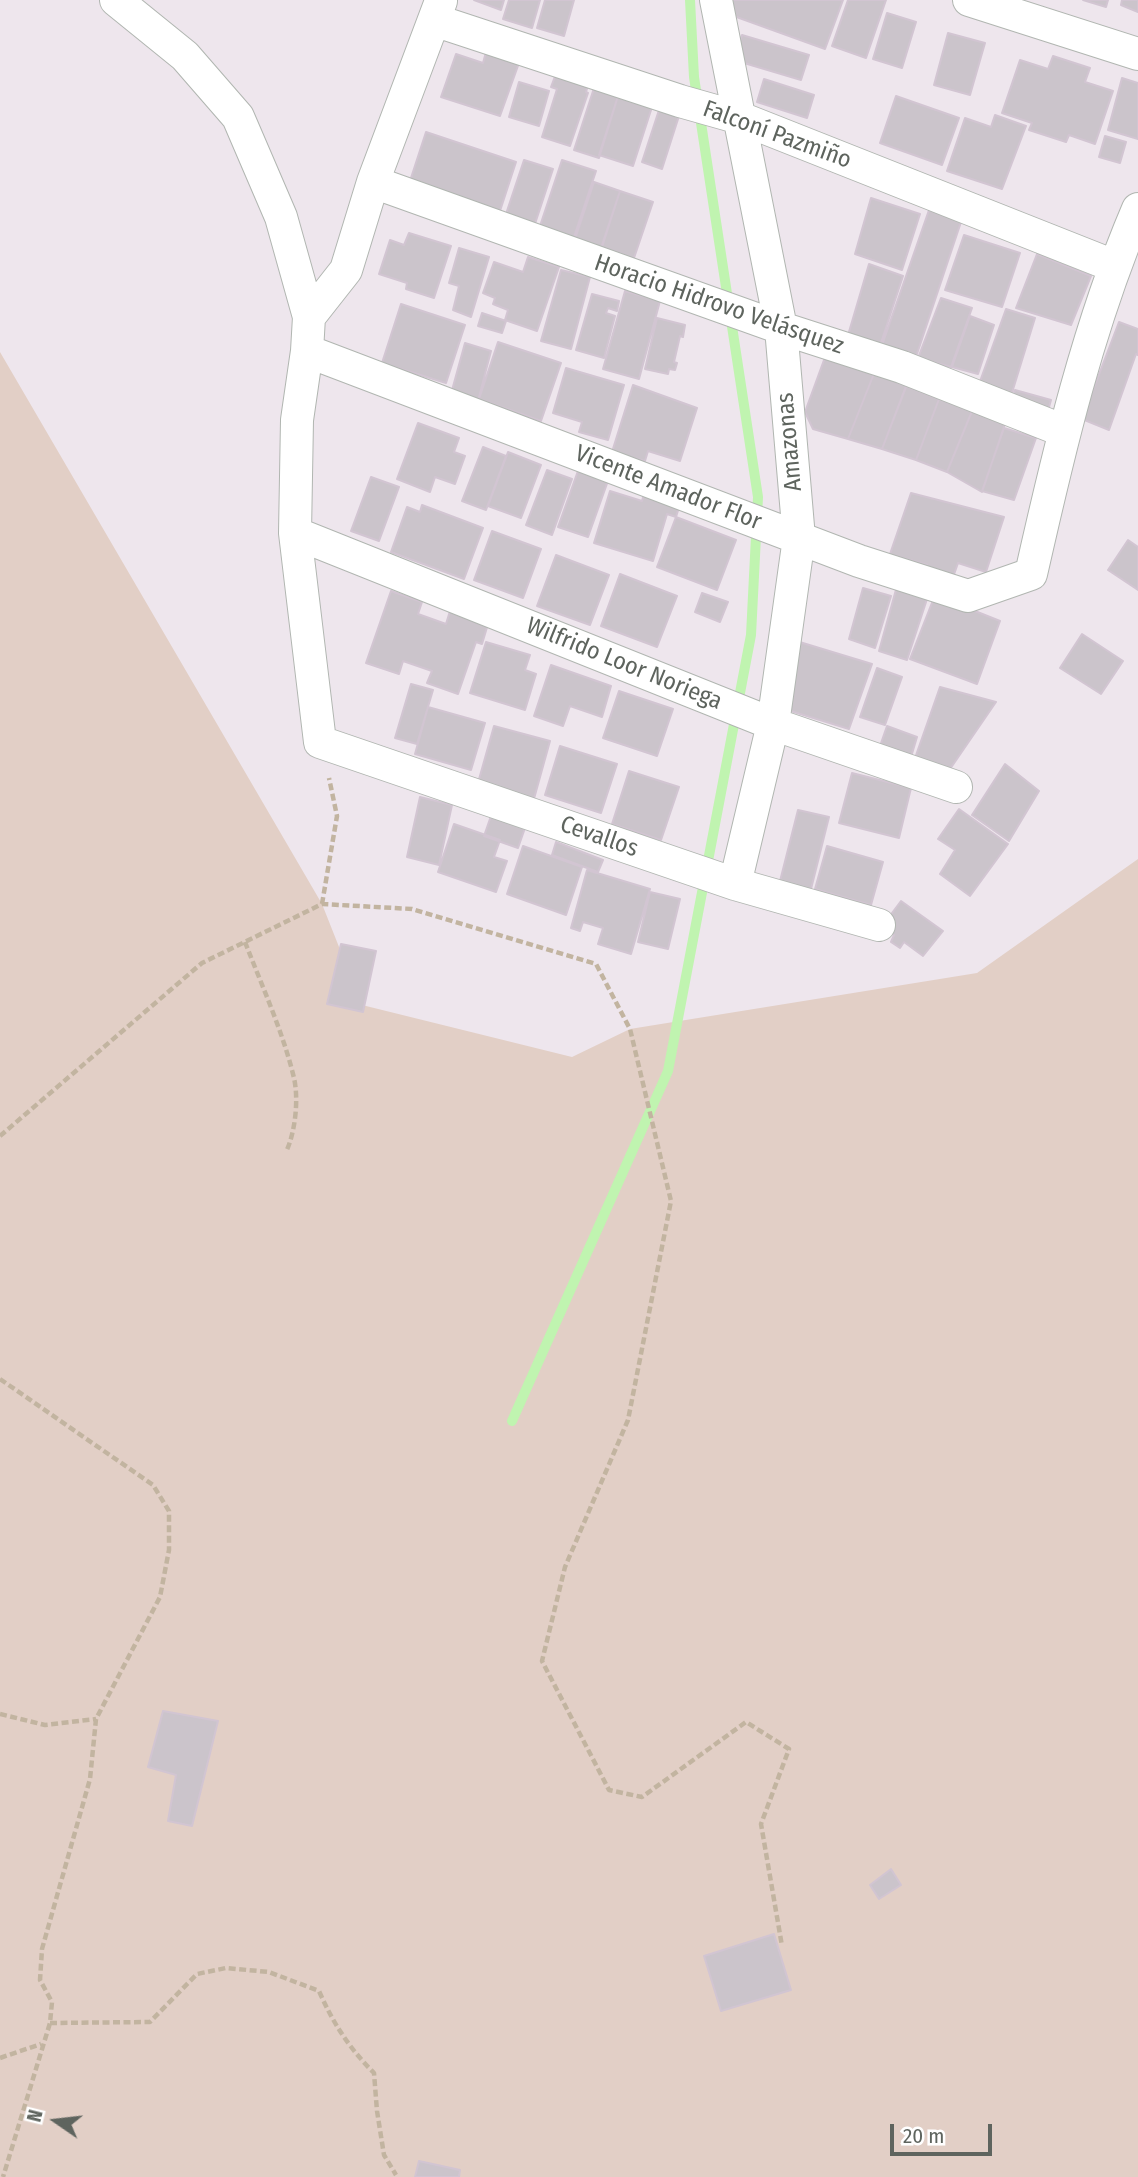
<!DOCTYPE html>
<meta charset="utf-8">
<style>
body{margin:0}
#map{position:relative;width:1138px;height:2177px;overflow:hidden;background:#eee6ed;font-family:"Fira Sans Condensed",sans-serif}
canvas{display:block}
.north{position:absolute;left:21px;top:2086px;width:70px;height:70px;-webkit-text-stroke:5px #fff;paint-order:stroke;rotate:284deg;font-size:19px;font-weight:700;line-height:28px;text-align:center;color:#5e645e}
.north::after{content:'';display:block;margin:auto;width:24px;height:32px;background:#5e645e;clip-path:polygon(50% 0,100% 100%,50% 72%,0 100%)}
.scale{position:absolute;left:890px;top:2124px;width:102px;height:32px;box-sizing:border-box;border:4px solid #5e645e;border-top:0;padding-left:9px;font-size:21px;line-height:24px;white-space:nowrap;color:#5e645e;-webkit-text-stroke:5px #fff;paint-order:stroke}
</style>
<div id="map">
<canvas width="1138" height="2177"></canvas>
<div class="north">N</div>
<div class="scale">20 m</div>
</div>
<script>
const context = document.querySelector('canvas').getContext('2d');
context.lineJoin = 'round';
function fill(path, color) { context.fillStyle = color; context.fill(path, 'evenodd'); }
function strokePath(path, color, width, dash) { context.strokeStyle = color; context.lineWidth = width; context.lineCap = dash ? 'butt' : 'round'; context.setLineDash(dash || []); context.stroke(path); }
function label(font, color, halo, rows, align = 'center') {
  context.font = font + ' "Fira Sans Condensed",sans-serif'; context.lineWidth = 6; context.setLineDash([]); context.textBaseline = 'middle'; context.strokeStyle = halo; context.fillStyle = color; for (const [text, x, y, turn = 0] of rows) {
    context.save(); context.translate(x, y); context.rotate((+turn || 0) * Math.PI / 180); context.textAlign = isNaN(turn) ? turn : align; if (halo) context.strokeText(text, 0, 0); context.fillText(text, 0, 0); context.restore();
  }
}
fill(new Path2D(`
 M0,352L322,904L362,1005L572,1057L630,1029L977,973L1138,859V2177H0Z`), '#e2cfc6');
strokePath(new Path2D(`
 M512,1421L668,1071L751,635L758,497L694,77L690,0`), '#c0f4b0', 10);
const building = new Path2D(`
 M474,0H504L501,10Z
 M509,0H540L532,28L503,19Z
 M545,0H574L564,36L537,28Z
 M731,0H843L825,49L731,15Z
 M848,0H886L866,58L832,46Z
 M1083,0H1108L1106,7Z
 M1122,0H1138V12L1121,5Z
 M887,13L916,22L902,68L873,59Z
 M948,33L985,43L970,95L934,85Z
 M742,35L809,55L801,80L734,60Z
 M486,52L519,63L500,116L441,97L456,54L483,63Z
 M1053,56L1090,68L1085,82L1113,91L1095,144L1069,135L1066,142L1029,130L1032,123L1002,113L1020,60L1048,69Z
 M557,71L589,82L586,92L588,93L570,146L542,137L557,89L551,87Z
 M1122,78L1138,83V139L1108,130Z
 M764,79L814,95L807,118L757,102Z
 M519,82L549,91L539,126L509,117Z
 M594,88L618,96L599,158L574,150Z
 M618,96L652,107L633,166L599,155Z
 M896,96L959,118L942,165L880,143Z
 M659,110L679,116L662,169L642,162Z
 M995,115L1026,126L1002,189L947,171L965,118L991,127Z
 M426,132L516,162L500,211L410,181Z
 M1105,136L1126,142L1120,163L1099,157Z
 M524,160L553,169L532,233L503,223Z
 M562,160L596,171L571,246L537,235Z
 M594,182L620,191L601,248L575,239Z
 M620,191L653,202L634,258L602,247Z
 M871,198L920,214L902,270L855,254Z
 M929,210L962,219L914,363L880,351Z
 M409,233L451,246L434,298L406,289L407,283L379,274L390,240L404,245Z
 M964,235L1020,253L1002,307L945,290Z
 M459,248L489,257L471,317L453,310L459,286L449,283Z
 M1037,254L1091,276L1071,325L1016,308Z
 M528,257L559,267L537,331L505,320L508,310L493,304L495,298L483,293L494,262L523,272Z
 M869,264L903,276L878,352L846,342Z
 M561,270L590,277L571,349L541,341Z
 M625,291L660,301L639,379L603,369Z
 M592,294L619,301L617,311L608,308L606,313L615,316L604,358L576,350Z
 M941,298L972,308L951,367L918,358Z
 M401,304L465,325L446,383L382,363Z
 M1006,309L1035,318L1011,396L978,387Z
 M482,313L506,321L502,333L478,326Z
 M970,316L994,325L978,374L952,367Z
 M657,318L685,325L683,337L680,336L674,362L677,363L675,370L669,369L668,374L645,369Z
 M1119,322L1138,329V355L1136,354L1109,430L1082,419Z
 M498,342L561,363L541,421L479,399Z
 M465,343L491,351L478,401L451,394Z
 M828,349L877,366L848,439L813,429L805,412Z
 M877,366L910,377L882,449L848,439Z
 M566,368L624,385L608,440L579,432L582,422L553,413Z
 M633,385L697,408L680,461L648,451L645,461L612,452Z
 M906,386L939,399L916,460L882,449Z
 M1015,390L1051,400L1046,418L1010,407Z
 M939,399L972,411L947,472L916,460Z
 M972,411L1008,415L982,492L947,472Z
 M418,423L459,438L454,452L465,456L455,484L435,477L430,492L397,479Z
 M1004,428L1036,438L1014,500L982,491Z
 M483,447L506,456L486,510L462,501Z
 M508,452L541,465L521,518L488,506Z
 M579,468L609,478L588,537L558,527Z
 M547,470L572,479L552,535L526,525Z
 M371,477L399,487L379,541L351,531Z
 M645,490L681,501L676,517L667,514L653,561L594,543L610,491L642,501Z
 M911,493L1004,517L986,572L958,563L950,586L923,577L927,565L890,554Z
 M422,505L483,528L464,579L391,552L407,507L420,512Z
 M676,517L736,540L717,590L657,567Z
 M492,531L541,549L523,598L474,580Z
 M1128,540L1138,547V590L1108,570Z
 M556,555L609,575L590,625L537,606Z
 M620,574L677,596L657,647L601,626Z
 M897,586L928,596L907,660L879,651Z
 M863,588L891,596L875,648L849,639Z
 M391,591L422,602L418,614L446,624L450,611L488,624L482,644L476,642L458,694L427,683L432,671L403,661L399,674L366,663Z
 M702,593L728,602L720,622L695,612Z
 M935,595L1000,621L977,684L910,659Z
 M1082,634L1123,661L1101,694L1060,668Z
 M793,640L872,664L849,729L781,708Z
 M486,642L530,655L525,670L536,674L525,710L470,693Z
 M551,665L611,686L602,717L570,706L563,726L534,716Z
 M877,668L902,677L885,725L860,717Z
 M411,684L433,690L417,744L395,738Z
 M940,687L996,702L948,772L914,761Z
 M619,691L673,709L657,756L603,738Z
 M428,707L485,723L471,770L415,754Z
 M494,726L550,741L532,806L476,790Z
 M887,726L917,737L911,757L880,746Z
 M560,746L617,764L601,813L545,795Z
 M1005,764L1039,791L1009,841L972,815Z
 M629,771L679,787L661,840L612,824Z
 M852,773L911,788L899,838L839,823Z
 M420,797L452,805L439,865L407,857Z
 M959,809L1008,844L970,896L940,874L955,850L938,839Z
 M798,810L829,817L809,897L778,889Z
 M491,816L525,828L518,848L484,836Z
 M454,824L500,840L494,857L507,861L496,892L438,872Z
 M556,842L603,860L598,872L552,855Z
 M523,846L582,867L566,915L507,894Z
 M827,846L883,862L871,905L815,889Z
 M587,870L650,889L631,954L598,944L603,928L583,922L580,931L571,928Z
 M650,892L680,899L668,949L638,942Z
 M901,901L943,931L923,956L904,942L900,948L891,942L894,935L883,925Z
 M341,944L376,951L363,1012L327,1004Z
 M163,1711L218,1721L192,1826L168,1821L176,1775L148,1767Z
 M891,1869L901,1885L879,1899L870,1885Z
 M774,1934L791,1990L721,2011L704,1956Z
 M419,2161L460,2170L459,2177H415Z`);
fill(building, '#cbc4cb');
strokePath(building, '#d2c5d2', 2);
const minor = new Path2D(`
 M116,0L185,56L238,117L281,217L309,317L307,351L297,420L295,533L320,742L735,884L879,925
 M716,0L781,328L799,538L773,724L735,884
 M969,0L1138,54
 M434,20L680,101L740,118L1114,266
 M373,182L781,328L902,367L1064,431
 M309,317L346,270L373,182L441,1
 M307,351L859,561L968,596L1031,574C1059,450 1088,326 1138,209
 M295,533L773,724L956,787`);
strokePath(minor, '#b1b6b1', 34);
strokePath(new Path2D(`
 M322,904L337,816L329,778
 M245,942C262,986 283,1032 294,1078C299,1100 295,1133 286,1152
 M0,1136L202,963L322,904L412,909L596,964L630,1029L671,1201L628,1420L565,1567L542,1661L609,1790L642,1797L746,1722L789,1749L761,1824L782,1946
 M0,1379L153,1485L169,1511V1550L160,1597L96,1719L90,1779L42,1949L40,1980L52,2002L50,2023L3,2177
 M0,1714L45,1725L96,1719
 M50,2023L150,2022L197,1974L226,1968L269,1972L319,1991C333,2023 349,2048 374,2073L377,2111L384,2155L396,2175
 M0,2058L41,2044`), '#c2b4a0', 4.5, [7, 3.5]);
strokePath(minor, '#fff', 32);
label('24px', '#5e645e', '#fff', [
 ["Falconí Pazmiño",777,135,20],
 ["Horacio Hidrovo Velásquez",719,305,19],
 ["Amazonas",790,442,-95],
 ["Vicente Amador Flor",668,488,21],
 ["Wilfrido Loor Noriega",624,664,22],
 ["Cevallos",599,837,19]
]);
</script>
